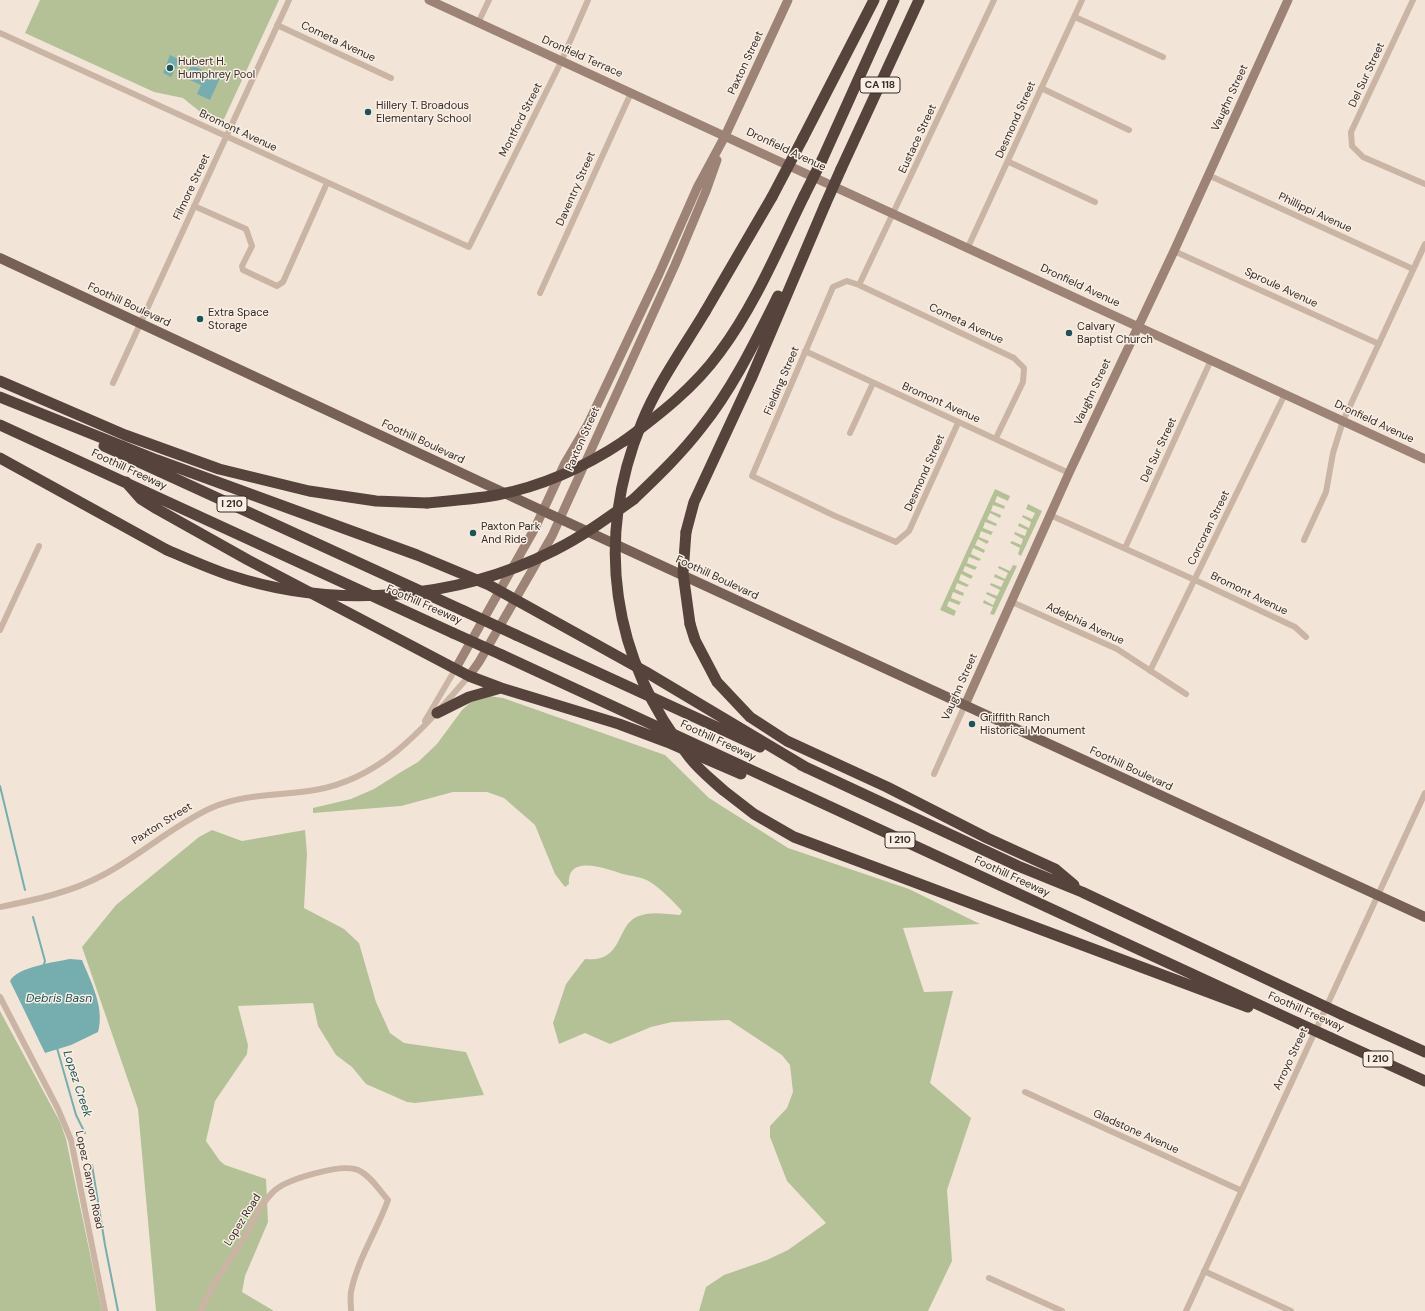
<!DOCTYPE html>
<style>
body{margin:0}
canvas{display:block;background:#f2e5d8}
</style>
<canvas width="1425" height="1311"></canvas>
<script>
const context = document.querySelector('canvas').getContext('2d');
context.lineJoin = 'round';
function fill(path, color) { context.fillStyle = color; context.fill(path, 'evenodd'); }
function strokePath(path, color, width, dash) { context.strokeStyle = color; context.lineWidth = width; context.lineCap = dash ? 'butt' : 'round'; context.setLineDash(dash || []); context.stroke(path); }
function label(font, color, halo, rows, align = 'center') {
  context.font = font + ' "DM Sans",sans-serif'; context.lineWidth = 3; context.setLineDash([]); context.textBaseline = 'middle'; context.strokeStyle = halo; context.fillStyle = color; for (const [text, x, y, turn = 0] of rows) {
    context.save(); context.translate(x, y); context.rotate((+turn || 0) * Math.PI / 180); context.textAlign = isNaN(turn) ? turn : align; if (halo) context.strokeText(text, 0, 0); context.fillText(text, 0, 0); context.restore();
  }
}
fill(new Path2D(`
 M40,0H279L224,119L220,122L204,115L183,98L154,92L25,33Z
 M995,489L1010,496L1008,501L997,496L995,502L1005,506L1004,509L993,505L991,511L1001,515L1000,518L990,513L987,519L997,524L996,526L985,522L983,528L993,532L991,535L981,531L979,537L989,541L987,544L978,539L975,545L985,550L984,553L973,548L971,554L981,559L979,561L969,557L967,563L977,567L975,570L965,566L963,571L973,576L971,579L961,574L959,580L969,585L967,587L957,583L955,589L964,593L963,596L953,592L951,598L961,602L959,605L949,601L947,606L956,611L954,616L940,610Z
 M1028,504L1042,511L1021,556L1018,554L1020,548L1010,543L1012,541L1021,545L1023,539L1014,534L1015,532L1025,536L1027,530L1018,526L1019,523L1029,528L1031,522L1022,517L1023,515L1032,519L1035,513L1026,509Z
 M1013,565L1017,566L994,615L990,614L993,607L983,603L984,600L993,605L996,599L986,594L987,592L997,596L1000,590L990,585L991,583L1001,587L1004,581L994,577L995,574L1005,579L1008,573L998,568L999,566L1010,571Z
 M489,696L503,698L665,755L709,798L788,848L909,889L980,924L903,928L924,992L953,991L930,1083L971,1118L947,1190L952,1261L928,1311H699L706,1287L724,1275L767,1260L788,1250L826,1223L787,1181L770,1137V1126L787,1108L793,1092L790,1065L782,1055L729,1020L672,1022L651,1027L610,1044L585,1033L559,1044L553,1023L566,984L585,959C625,963 615,924 639,916C652,911 666,914 680,915L682,911C673,901 661,889 650,882C643,877 631,876 623,874C607,869 567,853 569,884L565,887L555,874L535,825L504,798L487,792H453L401,806L313,813V808L351,799L374,789L401,772L418,762L437,744L462,710L471,702Z
 M212,830L242,841L305,830L307,854L304,908L344,929L359,943L376,1002L390,1033L404,1043L466,1052L484,1095L415,1103L407,1102L366,1084L352,1067L336,1055L318,1026L313,1003L238,1006L248,1045L247,1054L215,1101L206,1141L220,1161L225,1165L266,1179L268,1222L245,1276L242,1292L274,1311H156L138,1109L82,947L116,905L199,837Z
 M0,1011L60,1122L66,1139L102,1311H0Z`), '#b4c197');
fill(new Path2D(`
 M170,55L180,60L171,77L163,73Z
 M192,64L194,66L220,78L210,100L197,94L201,85L185,78Z
 M70,959L82,960C91,982 105,1008 98,1032L71,1045L45,1053L10,981C17,967 55,962 70,959Z`), '#76aeaf');
strokePath(new Path2D(`
 M0,786L25,890
 M33,917L45,961L43,967
 M57,1048L76,1115L85,1133
 M92,1165L105,1245L118,1311`), '#76aeaf', 2);
strokePath(new Path2D(`
 M1413,0L1351,132L1352,146L1363,157L1425,184
 M1075,17L1163,57
 M478,23L489,0
 M277,25L391,78
 M0,33L469,247L561,62L588,0
 M1041,88L1129,130
 M1009,162L1095,202
 M1208,175L1413,269
 M194,206L246,229L252,246L242,266L243,270L277,286L283,282L327,183
 M968,247L1082,0
 M1174,251L1379,344
 M859,285L994,0
 M540,293L631,93
 M805,351L1069,473
 M113,383L289,0
 M958,423L909,531L896,542L835,516L752,476L833,287L847,281L859,285L1014,358L1024,368L1023,382L996,438
 M850,433L873,383
 M1050,515L1195,580L1295,627L1306,637
 M1304,540L1326,492L1333,453L1343,421L1425,244
 M1125,548L1211,360
 M1012,602L1117,649L1186,694
 M0,630L39,546
 M1150,671L1285,394
 M425,721L456,668
 M934,774L965,705
 M0,907C35,900 72,892 103,875C141,855 172,826 211,808C245,793 280,796 315,790C384,778 425,726 469,676
 M0,997L58,1109L71,1140L105,1311
 M1025,1092L1240,1190
 M1204,1271L1291,1311
 M989,1278L1062,1311
 M201,1311C211,1284 228,1264 243,1240C253,1224 260,1204 274,1191C287,1179 342,1163 358,1170C370,1175 380,1191 388,1200C377,1231 357,1260 351,1292C350,1298 351,1305 351,1311
 M1186,1311L1425,793`), '#cab4a3', 6);
strokePath(new Path2D(`
 M429,0L1425,459
 M456,668L535,528L565,463L588,424L659,274L697,188L725,136L788,0
 M469,676L479,662L552,536L675,265L706,191L717,160
 M965,705L1069,473L1174,251L1288,0`), '#9d8375', 9);
strokePath(new Path2D(`
 M0,258L543,511L1425,917`), '#776156', 10);
strokePath(new Path2D(`
 M803,138L874,0
 M822,160L894,0
 M841,169L919,0
 M705,312L772,197
 M0,381L125,435L219,469L309,491L376,501L427,503
 M0,397L157,460L417,555L489,585L646,672L807,768
 M0,425L453,633
 M624,441C659,415 694,388 720,352C755,305 778,249 804,196
 M104,446L464,611
 M0,458L167,550
 M126,482L141,499L157,509L248,560L469,676L501,688L619,724L667,742L741,774
 M634,499C658,476 681,454 701,428C733,388 755,342 778,296
 M686,532L694,502L751,379L825,205
 M690,624L695,640L717,682L750,717L787,741L887,787L987,838L1055,869L1074,885
 M516,635L760,747
 M502,655L1298,1023
 M437,713L469,697L501,688
 M801,765L1018,866L1082,892L1309,999
 M723,790L754,814L794,837L1248,1007
 M1341,1014L1425,1052
 M1331,1038L1425,1081`), '#56443c', 11);
strokePath(new Path2D(`
 M804,196L822,160
 M772,197L803,138
 M825,205L841,169
 M705,312C684,347 658,383 642,422C594,539 611,659 690,758C699,770 712,780 723,790
 M427,503C450,501 474,499 497,495C543,486 585,467 624,441
 M686,532L683,573L690,624
 M167,550C188,559 208,568 229,575C334,610 457,600 555,550C583,536 609,517 634,499
 M464,611L516,635
 M453,633L502,655
 M1309,999L1341,1014
 M1298,1023L1331,1038`), '#56443c', 11);
for (const [x, y, r, color] of [
 [170,68,4,"#1a5457"],
 [368,112,4,"#1a5457"],
 [200,319,4,"#1a5457"],
 [1069,333,4,"#1a5457"],
 [473,533,4,"#1a5457"],
 [972,724,4,"#1a5457"]
]) { const dot = new Path2D(); dot.arc(x, y, r, 0, 2 * Math.PI); context.fillStyle = color; context.fill(dot); strokePath(dot, '#f9efe4', 1.5); }
for (const [x, y, w] of [
 [880,85,40],
 [232,504,30],
 [900,840,30],
 [1378,1059,30]
]) { const box = new Path2D(); box.roundRect(x - w / 2, y - 8, w, 16, 3); context.fillStyle = '#f9efe4'; context.fill(box); strokePath(box, '#352a26', 1); }
label('bold 10px', '#352a26', null, [
 ["CA 118",880,85],
 ["I 210",232,504],
 ["I 210",900,840],
 ["I 210",1378,1059]
]);
label('11px', '#352a26', '#f9efe4', [
 ["Cometa Avenue",338,42,25],
 ["Dronfield Terrace",582,57,24],
 ["Paxton Street",746,63,-65],
 ["Del Sur Street",1367,75,-65],
 ["Vaughn Street",1230,98,-65],
 ["Montford Street",521,120,-63],
 ["Desmond Street",1016,120,-66],
 ["Bromont Avenue",238,131,25],
 ["Eustace Street",918,139,-65],
 ["Dronfield Avenue",786,150,25],
 ["Filmore Street",192,187,-65],
 ["Daventry Street",576,189,-66],
 ["Phillippi Avenue",1315,213,25],
 ["Dronfield Avenue",1080,286,25],
 ["Sproule Avenue",1281,288,25],
 ["Foothill Boulevard",129,305,25],
 ["Cometa Avenue",966,324,25],
 ["Fielding Street",782,381,-67],
 ["Vaughn Street",1093,392,-65],
 ["Bromont Avenue",941,403,24],
 ["Dronfield Avenue",1374,422,25],
 ["Paxton Street",583,439,-66],
 ["Foothill Boulevard",423,442,25],
 ["Del Sur Street",1159,450,-65],
 ["Foothill Freeway",129,470,25],
 ["Desmond Street",925,473,-66],
 ["Corcoran Street",1209,528,-64],
 ["Foothill Boulevard",717,578,25],
 ["Bromont Avenue",1249,594,26],
 ["Foothill Freeway",424,605,24],
 ["Adelphia Avenue",1085,624,25],
 ["Vaughn Street",960,687,-66],
 ["Foothill Freeway",718,741,25],
 ["Foothill Boulevard",1131,769,25],
 ["Paxton Street",162,824,-32],
 ["Foothill Freeway",1012,877,25],
 ["Foothill Freeway",1306,1012,24],
 ["Arroyo Street",1291,1059,-65],
 ["Gladstone Avenue",1136,1132,24],
 ["Lopez Canyon Road",89,1180,78],
 ["Lopez Road",243,1220,-58]
]);
label('11px', '#352a26', '#f9efe4', [
 ["Hubert H.",178,62],
 ["Humphrey Pool",178,75],
 ["Hillery T. Broadous",376,106],
 ["Elementary School",376,119],
 ["Extra Space",208,313],
 ["Storage",208,326],
 ["Calvary",1077,327],
 ["Baptist Church",1077,340],
 ["Paxton Park",481,527],
 ["And Ride",481,540],
 ["Griffith Ranch",980,718],
 ["Historical Monument",980,731]
], 'left');
label('italic 12px', '#1a5457', '#f9efe4', [
 ["Debris Basn",59,999],
 ["Lopez Creek",77,1084,72]
]);
</script>
